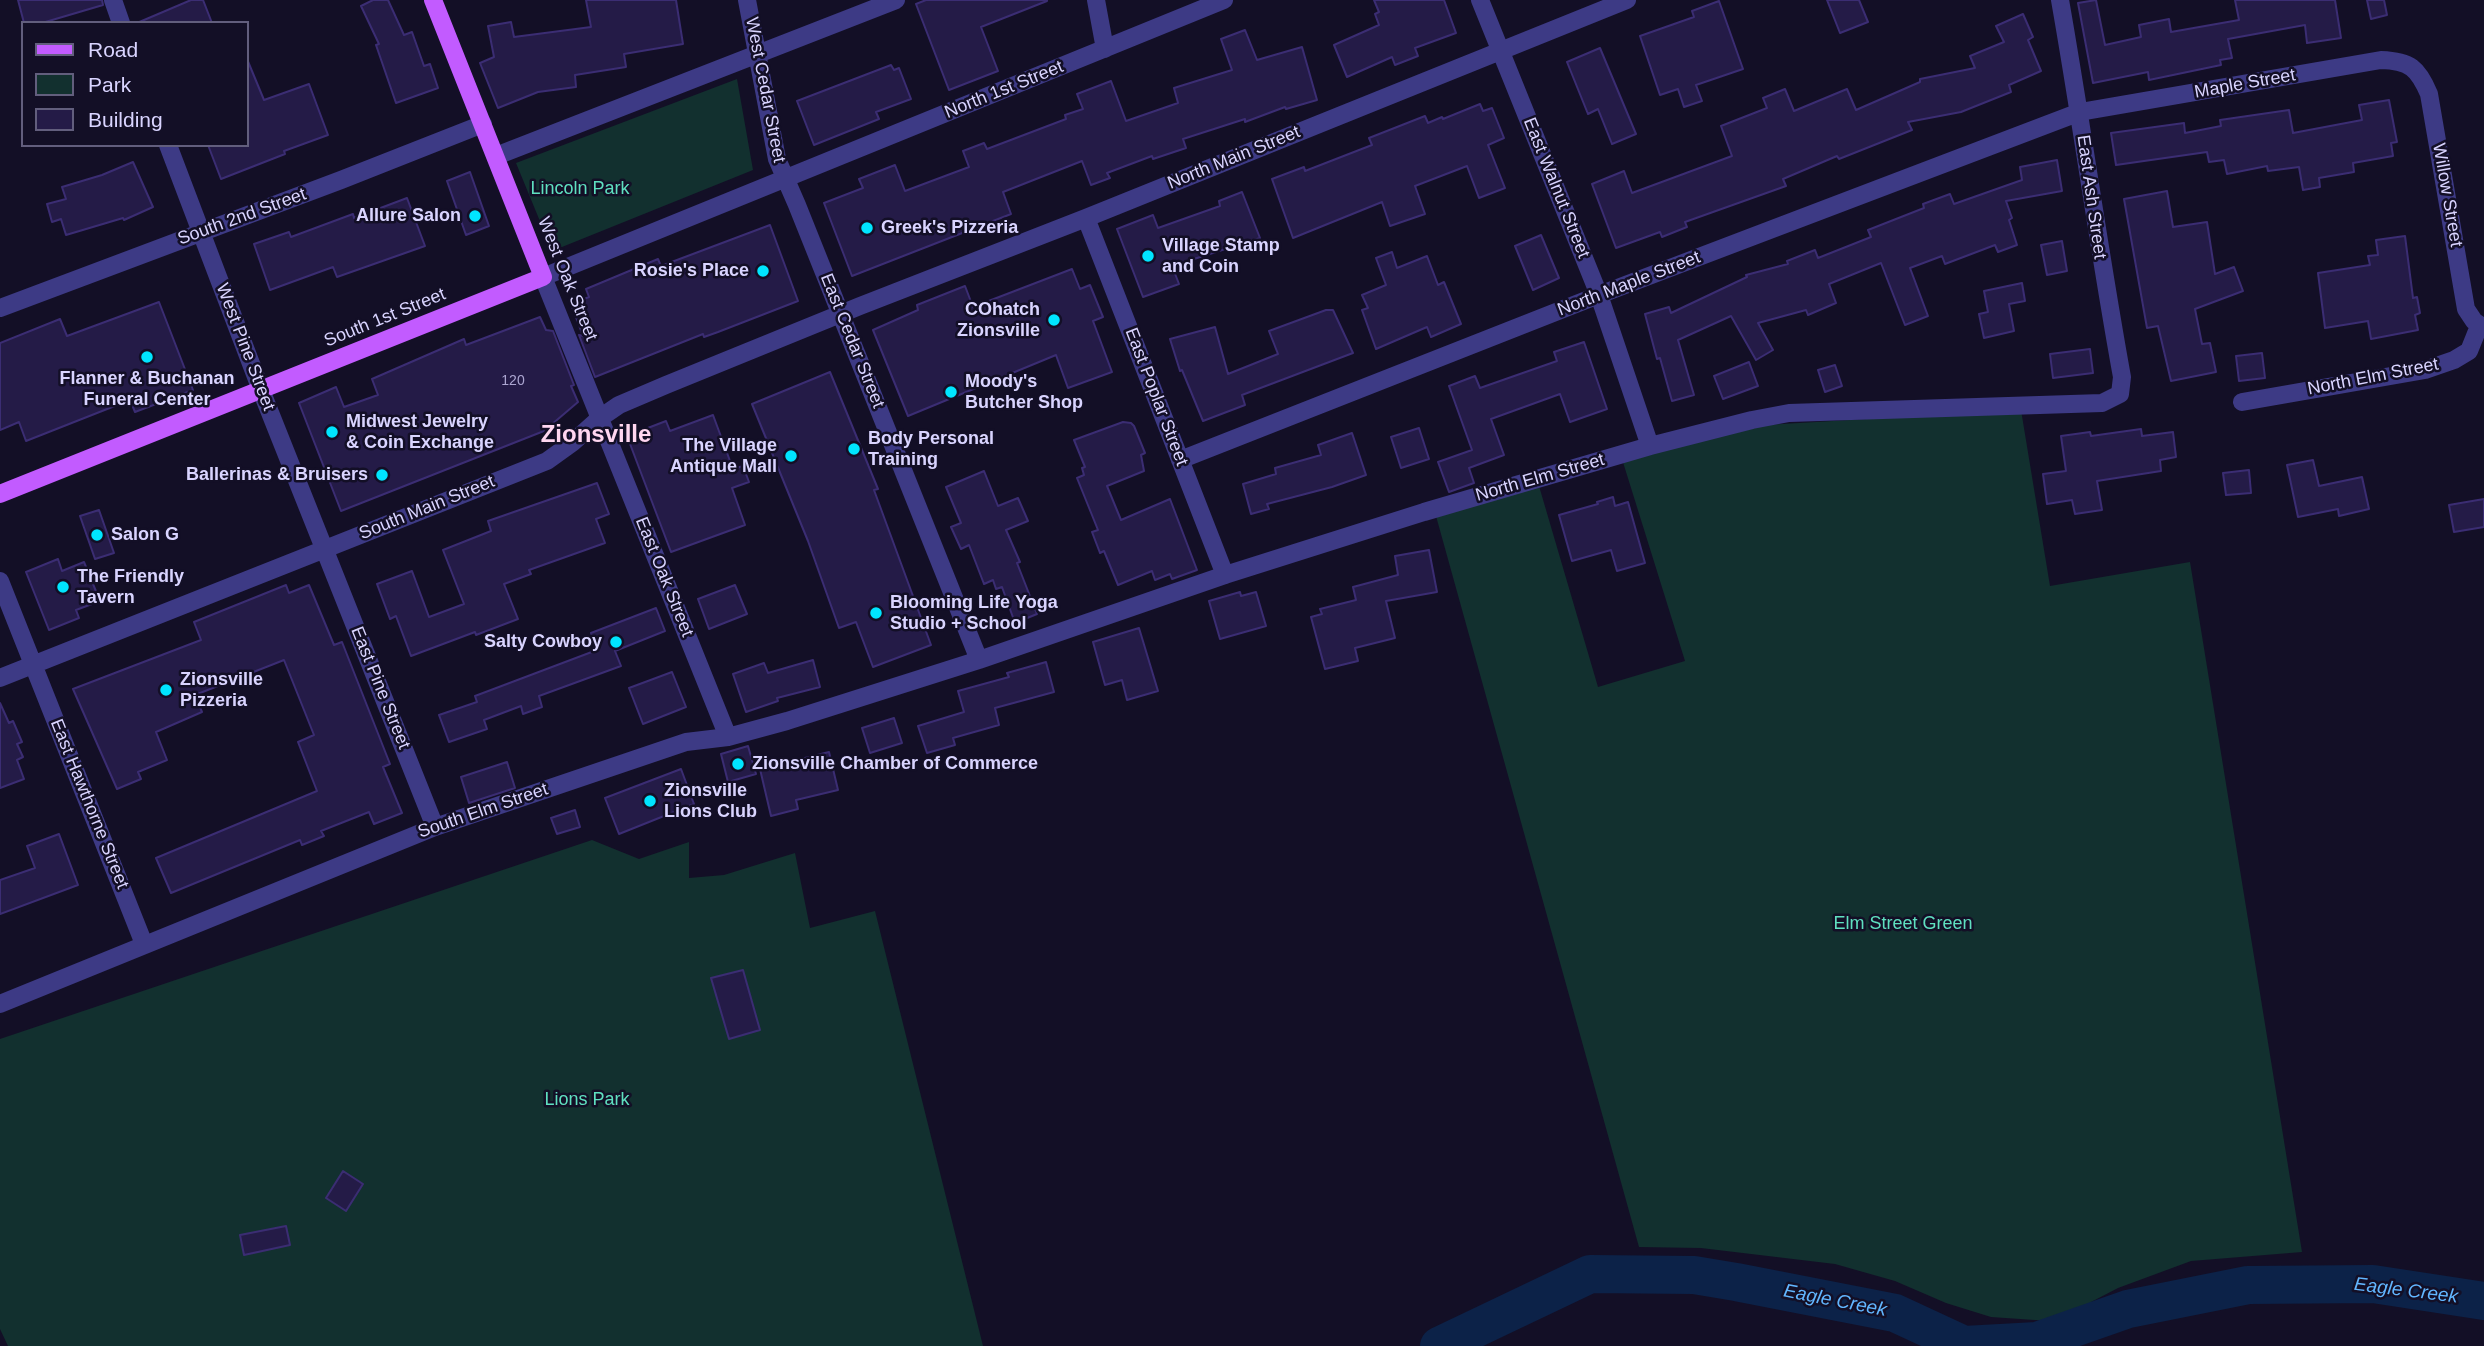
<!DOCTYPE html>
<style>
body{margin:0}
#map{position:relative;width:2484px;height:1346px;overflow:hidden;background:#130f26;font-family:Helvetica,sans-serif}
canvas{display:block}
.legend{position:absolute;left:21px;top:21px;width:228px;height:126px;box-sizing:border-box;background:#130f26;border:2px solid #625e7d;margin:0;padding:9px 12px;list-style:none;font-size:21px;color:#d9d4ff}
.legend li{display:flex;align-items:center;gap:14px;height:35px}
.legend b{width:35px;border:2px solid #625e7d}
</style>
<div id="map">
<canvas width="2484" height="1346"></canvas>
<ul class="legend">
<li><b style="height:9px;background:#c25bff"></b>Road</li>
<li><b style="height:19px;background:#12302f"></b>Park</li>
<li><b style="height:19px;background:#241b47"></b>Building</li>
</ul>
</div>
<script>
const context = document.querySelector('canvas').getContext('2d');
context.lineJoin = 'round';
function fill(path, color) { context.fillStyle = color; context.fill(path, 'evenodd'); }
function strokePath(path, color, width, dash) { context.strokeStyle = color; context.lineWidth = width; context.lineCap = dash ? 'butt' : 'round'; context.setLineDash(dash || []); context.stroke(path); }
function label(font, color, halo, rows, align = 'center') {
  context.font = font + ' Helvetica,sans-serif'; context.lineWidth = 5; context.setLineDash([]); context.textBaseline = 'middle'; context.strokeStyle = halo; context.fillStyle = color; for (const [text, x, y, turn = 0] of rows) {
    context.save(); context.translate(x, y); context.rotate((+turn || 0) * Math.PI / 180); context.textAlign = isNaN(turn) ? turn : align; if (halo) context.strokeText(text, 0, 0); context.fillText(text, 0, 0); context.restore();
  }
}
fill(new Path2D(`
 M737,79L753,170L557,249L551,248L516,163Z
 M2021,410L2050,586L2190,562L2302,1252L2191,1261L2118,1288L2091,1302L2064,1322L1991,1317L1946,1303L1895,1281L1835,1264L1701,1248L1639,1247L1436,516L1539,486L1598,687L1685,661L1622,459L1765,425Z
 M592,840L639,859L689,842V878L724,875L795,853L810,928L875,911L983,1346H8L0,1329V1039Z`), '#12302f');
strokePath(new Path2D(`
 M1439,1346L1590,1274L1694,1275L1736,1282L1895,1313L1964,1345L2037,1341L2128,1309L2248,1285L2373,1284L2484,1301`), '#0c2248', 38);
const building = new Path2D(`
 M18,0H102L103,5L42,23H24Z
 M191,0H203L212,23H137Z
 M373,0H388L404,35L412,32L424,66L430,64L438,88L396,103L376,45L379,44L361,6Z
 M586,0H676L683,44L624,54L626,67L575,75L576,87L538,92L498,108L480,63L494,57L488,26L511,22L514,37L591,27Z
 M926,0H1047V1L981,27L998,71L949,90L916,4Z
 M1374,0H1444L1456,33L1415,48L1418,56L1395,65L1392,57L1347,77L1334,45L1379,25L1375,14L1379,12Z
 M1827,0H1859L1868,22L1840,33Z
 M2096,0L2105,45L2141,37L2139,25L2169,19L2171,32L2239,20L2235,0H2335L2341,38L2307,43L2305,25L2228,39L2232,58L2220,60L2221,65L2149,80L2148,72L2093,83L2078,3Z
 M2367,0H2384L2387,15L2371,19Z
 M1719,1L1743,69L1696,85L1702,101L1684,107L1678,89L1660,95L1640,36L1694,17L1692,11Z
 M2023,14L2033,37L2028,40L2041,71L2009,85L2011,92L1961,112L1908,122L1912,130L1839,159L1837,156L1783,179L1786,186L1685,222L1687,227L1662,237L1660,232L1616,248L1592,184L1624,171L1632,193L1732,156L1721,126L1767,108L1763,98L1785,89L1794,111L1847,89L1856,110L1920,82V79L1975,68L1970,56L2004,42L1996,26Z
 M1245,30L1257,60L1302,47L1317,100L1286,109L1285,107L1245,122V119L1183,139L1186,148L1153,159L1152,156L1107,173L1110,178L1091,185L1082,161L1003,192L1011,214L852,276L824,203L863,188L859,179L895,165L905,191L969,167L963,151L984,143L987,149L1066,119L1065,115L1083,109L1077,94L1111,81L1126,121L1178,103L1174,88L1232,70L1221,39Z
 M1600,48L1636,134L1612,144L1598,109L1588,114L1567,62Z
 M247,59L264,100L309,84L328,135L284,151L285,154L221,179L208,145H247Z
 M891,65L894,70L899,68L911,99L876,112L879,119L814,145L797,101Z
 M2389,100L2397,142L2391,143L2393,156L2353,163L2354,172L2319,178L2320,187L2303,190L2299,167L2268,171L2267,166L2227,174L2224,160L2209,162L2207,152L2116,165L2111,133L2184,123L2185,133L2221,126L2220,120L2289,110L2293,133L2362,120L2359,105Z
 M1480,104L1483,111L1492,108L1504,138L1488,145L1505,188L1479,198L1467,166L1415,186L1425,214L1390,226L1382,202L1293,238L1272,179L1304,167L1305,171L1372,145L1369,138L1425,116L1428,123L1442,117L1443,119Z
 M2057,160L2062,191L2006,201L2012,218L2009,220L2017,245L1998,252L1995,245L1945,264L1942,256L1910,268L1928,316L1905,325L1881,263L1829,284L1836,303L1808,315L1806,310L1758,323L1773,350L1756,360L1731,316L1678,340L1694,395L1672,401L1660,358L1657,359L1645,314L1669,307L1671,313L1747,277L1746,275L1788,264L1787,261L1815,250L1818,258L1871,237L1868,230L1924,208L1923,204L1950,194L1954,204L2022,180L2020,167Z
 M133,162L153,207L124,220L123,218L66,235L61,219L52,222L47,204L66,199L62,187L102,175Z
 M470,172L489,226L466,235L447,181Z
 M2167,191L2173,227L2207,222L2215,274L2234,267L2243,291L2195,309L2202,344L2210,343L2216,372L2171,381L2158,326L2147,328L2124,199Z
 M1242,192L1260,238L1172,266L1179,284L1143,297L1117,229L1153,215L1158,228L1220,206L1219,201Z
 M407,198L425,246L337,277L333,267L270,290L254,244L289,232L291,237L353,214L354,218Z
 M770,225L798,301L718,332L704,337L703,334L595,377L579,335L583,336L571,304L589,297L586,289L658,259L661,266Z
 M1541,235L1559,278L1533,290L1515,246Z
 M2405,236L2413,298L2417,297L2420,313L2415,315L2418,330L2371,339L2368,321L2325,328L2318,273L2370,265L2368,256L2378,255L2376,240Z
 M2062,241L2067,271L2047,275L2041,245Z
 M1392,252L1397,268L1427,256L1438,285L1444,282L1461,324L1431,337L1427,327L1376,349L1362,310L1368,308L1362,295L1386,285L1376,258Z
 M1072,269L1080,289L1090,285L1103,317L1093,321L1112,372L1068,388L1056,355L908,416L873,330L918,310L917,305L965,286L973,307Z
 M2022,283L2025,301L2009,304L2014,331L1984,338L1979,314L1988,312L1984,291Z
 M159,302L193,390L135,412L130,400L26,441L19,422L0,430V343L60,319L67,336Z
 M1326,310H1333L1353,353L1242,395L1245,405L1203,421L1182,370L1180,371L1170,339L1215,327L1228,374L1278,354L1269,331Z
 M540,317L546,330L553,331L574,385L571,386L578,402L544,431L341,511L299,403L336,387L344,407L378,395L372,379L464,339L466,345Z
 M1584,342L1607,409L1570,422L1560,394L1491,419L1504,455L1469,468L1474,483L1449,492L1438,462L1472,450L1449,386L1475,376L1480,388L1557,361L1554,352Z
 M2090,349L2093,373L2053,378L2050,354Z
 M2262,353L2265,378L2239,381L2236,356Z
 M1749,362L1758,386L1723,399L1714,376Z
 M1835,365L1842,386L1825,392L1818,370Z
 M830,372L878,489L874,490L931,645L873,667L856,622L839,628L808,541L752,404Z
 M713,415L733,469L743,466L749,482L732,488L745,525L671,552L627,436L666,421L670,431Z
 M1123,422L1131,423L1134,426L1145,453L1141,455L1144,471L1107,486L1121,520L1170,499L1197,570L1172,579L1170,574L1155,580L1152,571L1118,585L1104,551L1100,553L1092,532L1098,530L1077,478L1084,475L1082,468L1085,467L1074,440Z
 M1419,428L1429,459L1401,468L1391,437Z
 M2141,429L2142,436L2173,432L2176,457L2160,460L2161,471L2097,481L2102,510L2075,514L2072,500L2047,504L2043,474L2066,471L2061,436L2090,432L2091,436Z
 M1352,433L1366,475L1332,487L1267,504L1269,509L1251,514L1243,484L1276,474L1275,468L1321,455L1318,445Z
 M2313,460L2319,486L2362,477L2369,509L2339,516L2338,509L2298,517L2287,465Z
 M2249,470L2251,493L2226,495L2223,473Z
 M984,471L998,506L1018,498L1028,521L1006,530L1020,562L1017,563L1037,614L1015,623L1002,587L996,589L993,580L984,584L969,545L961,549L951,527L961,523L946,487Z
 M597,483L609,514L596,519L605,543L529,570L531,574L504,584L518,619L476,635L475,632L411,656L396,616L390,619L377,584L412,571L429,617L464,604L443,550L491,531L488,521Z
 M1613,497L1615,506L1628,502L1645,563L1617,571L1611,550L1572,561L1559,515L1598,504L1597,502Z
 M2484,499V527L2454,532L2449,505Z
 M99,510L114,553L95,559L80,516Z
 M1429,550L1437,592L1386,601L1395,638L1355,648L1358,661L1325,669L1311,617L1322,614L1320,609L1356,600L1353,587L1398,575L1395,556Z
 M58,559L62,571L84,562L100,601L76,610L79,618L49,630L26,572Z
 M286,585L289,593L309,585L334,645L342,642L390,764L383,767L402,813L374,824L369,812L321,831L324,836L302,845L300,840L171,893L156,858L317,791L298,742L314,735L284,660L195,695L202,712L156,732L167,760L138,772L141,779L117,789L73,689L201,640L194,622Z
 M735,585L747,614L709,629L698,599Z
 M1240,592L1241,596L1256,592L1266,626L1220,639L1209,601Z
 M656,608L665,631L615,651L621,666L539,696L542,707L523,714L521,706L484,720L487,729L449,742L439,715L477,702L475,696L597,650L591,633Z
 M1139,628L1158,691L1127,700L1122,680L1105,685L1093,642Z
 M813,660L820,687L777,698L778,701L746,712L733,674L764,663L768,673Z
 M1046,662L1054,692L995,708L999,725L953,738L955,745L927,753L918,726L964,712L958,691L1009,677L1007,673Z
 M672,672L686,707L643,724L629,688Z
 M0,703L9,723L13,721L22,742L17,744L23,757L17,760L24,779L0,788Z
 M894,718L902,743L870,753L862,728Z
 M748,746L756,774L728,782L721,754Z
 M829,752L838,790L796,800L798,809L771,816L760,769Z
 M507,762L515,788L469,803L461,777Z
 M681,769L694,804L619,834L605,798Z
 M575,810L580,827L557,834L551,818Z
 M59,834L78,885L0,914V880L35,868L27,846Z
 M743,970L760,1030L729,1039L711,978Z
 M343,1171L363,1184L346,1211L326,1198Z
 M286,1226L290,1245L244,1255L240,1235Z`);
fill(building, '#241b47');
strokePath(building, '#3b2d73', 2);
strokePath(new Path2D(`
 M113,0L121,23
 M747,0L777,159L797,205L979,660
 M1096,0L1105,49
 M1480,0L1599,295L1650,446
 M168,145L261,390L435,827
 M496,156L896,0
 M1086,218L1225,575
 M0,308L341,180L483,124
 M2242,402L2425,370L2454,360L2469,351L2479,326
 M1180,460L1599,295L2080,112L2381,60C2410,61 2418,68 2429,94L2466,309L2474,321L2484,328
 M0,581L144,944
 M0,678L547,461L572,443L600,418L619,405L666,385L860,306L1086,218L1627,0
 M728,737L543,277L1224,0
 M0,1004L435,827L686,742L728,737L787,721L979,660L1225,575L1424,512L1650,446L1752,420L1789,413L2102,403L2120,394L2122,377C2099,251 2082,125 2060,0`), '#3d3a85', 18);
strokePath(new Path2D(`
 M0,494L543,277L433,0`), '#c25bff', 18);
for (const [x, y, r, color] of [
 [475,216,7,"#00e5ff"],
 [867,228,7,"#00e5ff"],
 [1148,256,7,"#00e5ff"],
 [763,271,7,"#00e5ff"],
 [1054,320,7,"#00e5ff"],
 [147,357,7,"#00e5ff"],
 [951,392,7,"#00e5ff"],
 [332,432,7,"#00e5ff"],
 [854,449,7,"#00e5ff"],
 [791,456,7,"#00e5ff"],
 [382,475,7,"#00e5ff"],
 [97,535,7,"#00e5ff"],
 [63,587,7,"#00e5ff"],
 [876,613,7,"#00e5ff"],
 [616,642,7,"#00e5ff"],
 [166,690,7,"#00e5ff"],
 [738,764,7,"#00e5ff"],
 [650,801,7,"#00e5ff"]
]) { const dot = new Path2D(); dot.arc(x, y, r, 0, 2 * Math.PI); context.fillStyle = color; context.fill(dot); strokePath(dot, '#130f26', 2.5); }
label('14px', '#aca6d1', null, [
 ["120",513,381]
]);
label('18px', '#d9d4ff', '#130f26', [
 ["Maple Street",2245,84,-10],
 ["West Cedar Street",765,90,79],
 ["North 1st Street",1004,90,-22],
 ["North Main Street",1234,158,-22],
 ["East Walnut Street",1556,188,68],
 ["Willow Street",2447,195,80],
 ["East Ash Street",2091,197,82],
 ["South 2nd Street",242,217,-20],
 ["West Oak Street",567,279,68],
 ["North Maple Street",1629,284,-21],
 ["South 1st Street",385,318,-22],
 ["East Cedar Street",852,341,68],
 ["West Pine Street",245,347,69],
 ["North Elm Street",2373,377,-11],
 ["East Poplar Street",1156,397,69],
 ["North Elm Street",1540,478,-16],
 ["South Main Street",427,508,-22],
 ["East Oak Street",664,577,68],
 ["East Pine Street",380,688,68],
 ["East Hawthorne Street",89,804,68],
 ["South Elm Street",483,811,-19]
]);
label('18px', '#5fe0c0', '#130f26', [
 ["Lincoln Park",580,189],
 ["Elm Street Green",1903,924],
 ["Lions Park",587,1100]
]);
label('bold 18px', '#d9d4ff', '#130f26', [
 ["Allure Salon",461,216,"right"],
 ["Greek's Pizzeria",881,228],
 ["Village Stamp",1162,246],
 ["and Coin",1162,267],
 ["Rosie's Place",749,271,"right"],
 ["COhatch",1040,310,"right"],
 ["Zionsville",1040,331,"right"],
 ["Flanner & Buchanan",147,379,"center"],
 ["Funeral Center",147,400,"center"],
 ["Moody's",965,382],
 ["Butcher Shop",965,403],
 ["Midwest Jewelry",346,422],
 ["& Coin Exchange",346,443],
 ["Body Personal",868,439],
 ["Training",868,460],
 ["The Village",777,446,"right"],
 ["Antique Mall",777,467,"right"],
 ["Ballerinas & Bruisers",368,475,"right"],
 ["Salon G",111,535],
 ["The Friendly",77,577],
 ["Tavern",77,598],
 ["Blooming Life Yoga",890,603],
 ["Studio + School",890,624],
 ["Salty Cowboy",602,642,"right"],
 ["Zionsville",180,680],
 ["Pizzeria",180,701],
 ["Zionsville Chamber of Commerce",752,764],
 ["Zionsville",664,791],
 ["Lions Club",664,812]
], 'left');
label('italic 19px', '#62b6ff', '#130f26', [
 ["Eagle Creek",2406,1291,7],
 ["Eagle Creek",1835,1301,11]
]);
label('bold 24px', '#ffd6f0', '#130f26', [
 ["Zionsville",596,435]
]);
</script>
